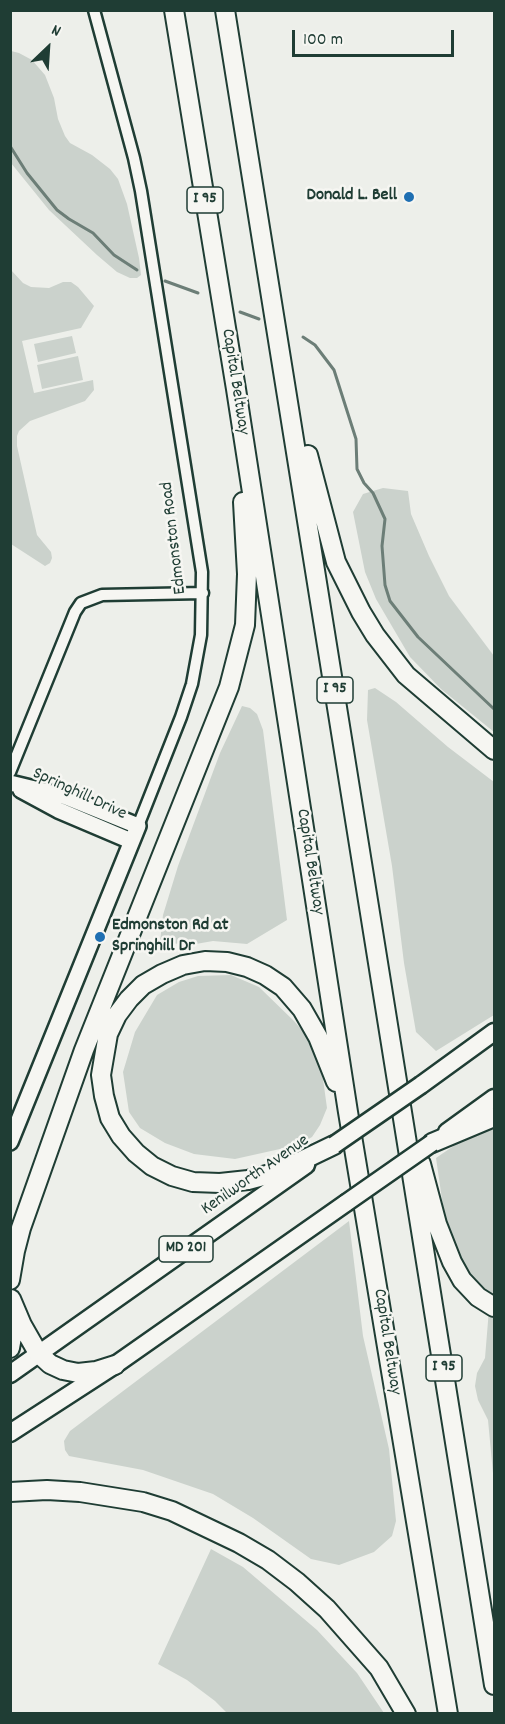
<!DOCTYPE html>
<html>
<head>
<meta charset="utf-8">
<style>
	body { margin:0 }
	#map { position:relative; width:505px; height:1724px; overflow:hidden; background:#edefea; font-family:Dekko,sans-serif }
	canvas { display:block }
	.frame { position:absolute; inset:0; border:12px solid #1f3d34; pointer-events:none }
	.north { position:absolute; left:18px; top:18px; width:60px; height:60px; -webkit-text-stroke:4px #f6f6f2; paint-order:stroke; rotate:25deg; font-size:16px; font-weight:700; line-height:24px; text-align:center; color:#1f3d34 }
	.north::after { content:''; display:block; margin:auto; width:21px; height:27px; background:#1f3d34; clip-path:polygon(50% 0,100% 100%,50% 72%,0 100%) }
	.scale { position:absolute; left:292px; top:30px; width:162px; height:27px; box-sizing:border-box; border:3px solid #1f3d34; border-top:0; padding-left:8px; font-size:18px; line-height:21px; white-space:nowrap; color:#1f3d34; -webkit-text-stroke:4px #f6f6f2; paint-order:stroke }
</style>
</head>
<body>
<div id="map">
<canvas width="505" height="1724"></canvas>
<div class="frame"></div>
<div class="north">N</div>
<div class="scale">100 m</div>
</div>
<script>
const c = document.querySelector('canvas').getContext('2d');
c.lineJoin = 'round';
function paint(path, color) {
  c.fillStyle = color;
  c.fill(path, 'evenodd');
}
function toPath(rows) {
  const path = new Path2D();
  for (const r of rows) {
    path.moveTo(r[0], r[1]);
    for (let i = 2; i < r.length; i += 2) path.lineTo(r[i], r[i + 1]);
  }
  return path;
}
function strokePath(path, color, width, dash) {
  c.strokeStyle = color;
  c.lineWidth = width;
  c.lineCap = dash ? 'butt' : 'round';
  c.setLineDash(dash || []);
  c.stroke(path);
}
function drawText(font, color, halo, rows, align = 'center') {
  c.font = font + ' Dekko,sans-serif';
  c.lineWidth = 5;
  c.setLineDash([]);
  c.textBaseline = 'middle';
  c.strokeStyle = halo;
  c.fillStyle = color;
  for (const [text, x, y, turn = 0] of rows) {
    c.save();
    c.translate(x, y);
    c.rotate((+turn || 0) * Math.PI / 180);
    c.textAlign = isNaN(turn) ? turn : align;
    if (halo) c.strokeText(text, 0, 0);
    c.fillText(text, 0, 0);
    c.restore();
  }
}
const green = toPath([
	[11,51,19,53,32,60,45,75,54,98,58,119,65,136,70,143,92,155,110,169,118,179,127,204,139,258,141,275,137,278,130,278,117,272,97,255,49,210,11,163],
	[11,270,23,283,31,287,49,288,63,282,71,282,78,287,94,306,81,328,22,341,34,393,93,380,94,390,85,401,30,421,19,431,17,436,17,446,37,535,51,552,52,558,50,563,45,566,11,544],
	[72,336,76,353,38,362,34,344],
	[78,356,83,380,42,389,37,365],
	[383,488,408,491,411,514,429,556,449,596,494,656,494,732,441,689,410,657,376,599,365,572,353,512,363,494],
	[375,688,396,702,448,747,494,782,494,1015,436,1051,416,1032,404,963,392,866,367,720,368,690],
	[242,706,250,708,257,714,263,730,287,920,247,944,213,941,190,945,160,942,163,915,178,866,220,753],
	[231,975,259,987,294,1021,312,1042,323,1079,327,1108,320,1125,312,1137,298,1145,235,1159,194,1154,165,1143,140,1128,129,1112,123,1072,135,1032,157,995,179,982,198,976],
	[494,1125,494,1484,488,1420,478,1400,475,1386,477,1373,485,1358,490,1297,467,1271,446,1227,436,1158,471,1134],
	[349,1221,363,1336,389,1449,396,1521,392,1536,374,1552,339,1565,311,1559,253,1518,213,1494,143,1470,69,1456,65,1450,64,1441,70,1431],
	[211,1549,243,1567,317,1630,357,1673,384,1713,227,1713,215,1701,187,1680,158,1664]
]);
const stream = toPath([
	[10,146,27,173,57,210,69,219,93,233,114,255,137,270],
	[165,281,198,293],
	[240,312,259,319],
	[303,337,315,345,334,370,356,439,357,469,364,483,373,493,385,519,382,546,385,585,390,601,418,637,494,709]
]);
const street = toPath([
	[94,10,134,158,141,191,202,572,201,635,192,684,181,717,138,826],
	[10,772,75,612,81,603,102,595,203,593]
]);
const secondary = toPath([
	[10,783,64,796,138,826,10,1142],
	[21,790,58,810,131,841]
]);
const primary = toPath([
	[421,1085,494,1032],
	[447,1132,494,1098],
	[10,1374,306,1165],
	[10,1433,115,1365,346,1203]
]);
const highway = toPath([
	[174,10,236,389,348,1112,448,1714],
	[225,10,494,1685],
	[308,455,336,562,361,612,375,635,406,675,494,750],
	[432,1143,494,1117],
	[334,1145,278,1172,248,1180,220,1183,193,1182,172,1176,152,1166,136,1153,121,1136,110,1118,104,1096,101,1075,108,1034,117,1015,129,999,143,985,162,974,183,965,205,961,227,962,247,967,265,975,283,987,302,1009,318,1037,336,1082],
	[421,1164,437,1224,452,1262,462,1280,478,1297,494,1307],
	[10,1280,15,1251,21,1228,84,1050,229,687,245,625,247,574,243,502],
	[11,1299,22,1325,38,1353,50,1364,63,1370,78,1373,96,1371,115,1365],
	[10,1348,12,1337,12,1311],
	[10,1492,47,1490,80,1492,143,1502,172,1511,239,1543,268,1560,297,1582,327,1609,379,1668,406,1714]
]);
const primaryBridge = toPath([
	[334,1145,421,1085],
	[346,1203,432,1143]
]);
const markers = [
	[409,197,6,"#1f6fb2"],
	[100,937,6,"#1f6fb2"]
];
const shields = [
	[205,200,36],
	[335,690,36],
	[186,1249,54],
	[444,1368,36]
];
const shieldNames = [
	["I 95",205,200],
	["I 95",335,690],
	["MD 201",186,1249],
	["I 95",444,1368]
];
const poiNames = [
	["Donald L. Bell",397,197],
	["Edmonston Rd at",112,927,"left"],
	["Springhill Dr",112,948,"left"]
];
const streetNames = [
	["Capital Beltway",234,382,81],
	["Edmonston Road",175,538,-97],
	["Springhill Drive",79,795,25],
	["Capital Beltway",309,862,81],
	["Kenilworth Avenue",256,1176,-35],
	["Capital Beltway",386,1342,81]
];
paint(green, '#cbd2cc');
strokePath(stream, '#6c7e77', 3);
strokePath(street, '#1f3d34', 15);
strokePath(secondary, '#1f3d34', 20);
strokePath(primary, '#1f3d34', 21);
strokePath(highway, '#1f3d34', 22);
strokePath(street, '#f6f6f2', 10);
strokePath(secondary, '#f6f6f2', 15);
strokePath(primary, '#f6f6f2', 16);
strokePath(highway, '#f6f6f2', 18);
strokePath(primaryBridge, '#1f3d34', 21, []);
strokePath(primaryBridge, '#f6f6f2', 16);
for (const [x, y, r, color] of markers) {
  const dot = new Path2D();
  dot.arc(x, y, r, 0, 2 * Math.PI);
  c.fillStyle = color;
  c.fill(dot);
  strokePath(dot, '#f6f6f2', 2);
}
for (const [x, y, w] of shields) {
  const box = new Path2D();
  box.roundRect(x - w / 2, y - 13, w, 26, 4.5);
  c.fillStyle = '#f6f6f2';
  c.fill(box);
  strokePath(box, '#1f3d34', 1.5);
}
drawText('bold 16px', '#1f3d34', null, shieldNames);
drawText('bold 18px', '#1f3d34', '#f6f6f2', poiNames, 'right');
drawText('18px', '#1f3d34', '#f6f6f2', streetNames);
</script>
</body>
</html>
